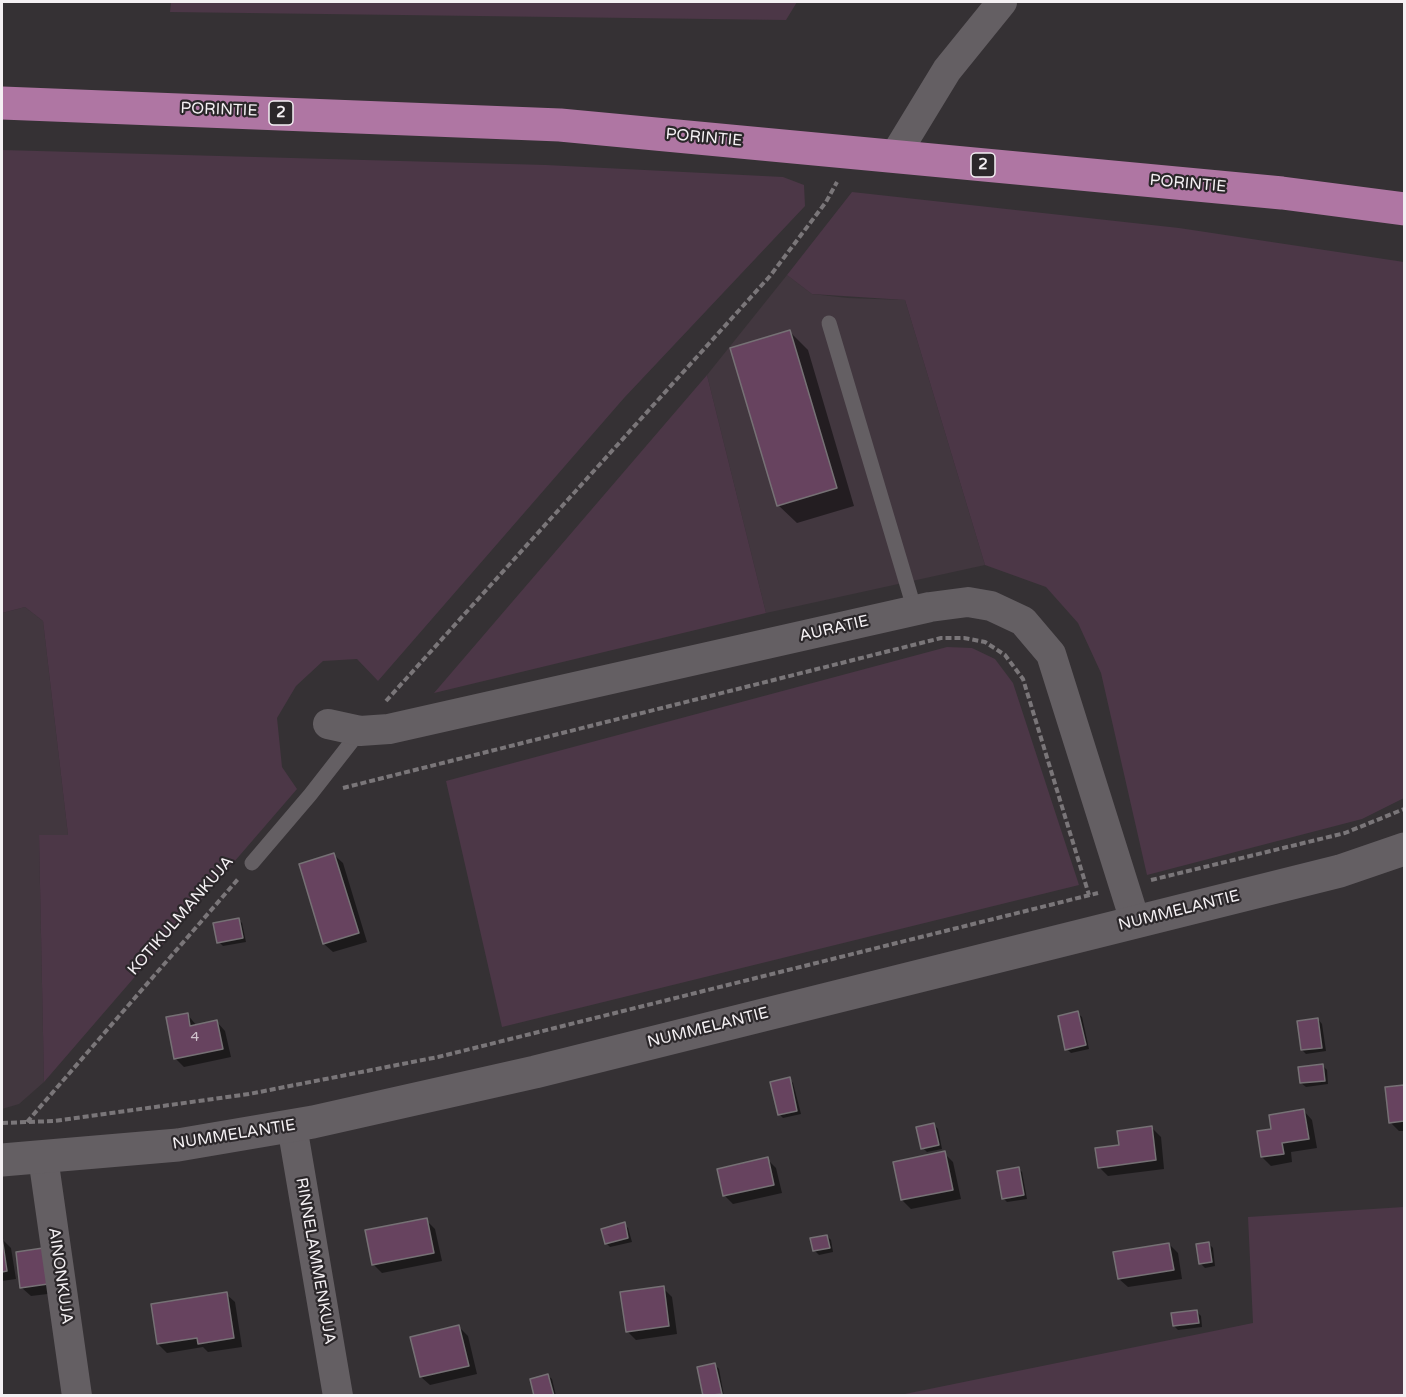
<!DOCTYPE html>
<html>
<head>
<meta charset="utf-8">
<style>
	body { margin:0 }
	#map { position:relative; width:1406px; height:1397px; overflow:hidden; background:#353134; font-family:"Varela Round",sans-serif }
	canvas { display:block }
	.frame { position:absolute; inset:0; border:3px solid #f4f0f3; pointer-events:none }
</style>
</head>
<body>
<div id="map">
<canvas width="1406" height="1397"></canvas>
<div class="frame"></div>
</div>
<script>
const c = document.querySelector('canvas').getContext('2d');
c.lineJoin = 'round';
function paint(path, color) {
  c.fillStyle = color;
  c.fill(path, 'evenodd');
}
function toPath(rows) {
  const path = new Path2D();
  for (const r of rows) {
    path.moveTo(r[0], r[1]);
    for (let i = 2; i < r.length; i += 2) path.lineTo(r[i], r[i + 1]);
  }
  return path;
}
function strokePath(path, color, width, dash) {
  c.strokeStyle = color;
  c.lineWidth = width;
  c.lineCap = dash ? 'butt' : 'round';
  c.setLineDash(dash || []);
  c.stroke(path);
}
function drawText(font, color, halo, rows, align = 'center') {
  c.font = font + ' "Varela Round",sans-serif';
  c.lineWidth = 4.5;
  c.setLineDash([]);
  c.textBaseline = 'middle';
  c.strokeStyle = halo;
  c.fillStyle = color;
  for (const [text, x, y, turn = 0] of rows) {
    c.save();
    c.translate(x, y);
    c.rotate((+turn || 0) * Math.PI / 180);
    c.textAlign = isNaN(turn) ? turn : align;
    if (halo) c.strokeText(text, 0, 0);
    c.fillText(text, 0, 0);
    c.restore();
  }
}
const built = toPath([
	[787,275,812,294,848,298,905,300,985,565,766,613,707,375],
	[25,607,43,621,68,835,39,836,44,1082,19,1104,2,1109,2,613]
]);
const green = toPath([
	[171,2,797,2,786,20,170,12],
	[2,150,546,165,783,177,804,185,805,206,624,398,378,681,357,659,323,661,296,686,277,718,282,767,297,789,44,1082,39,835,68,835,43,621,25,607,2,613],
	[852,192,1179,228,1404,262,1404,798,1362,819,1147,875,1101,673,1078,623,1046,587,985,565,905,300,812,294,787,275],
	[707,375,766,613,434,693],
	[947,647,972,648,995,659,1013,683,1079,885,502,1027,446,781],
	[1404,1207,1404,1395,900,1395,1253,1323,1248,1217]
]);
const shadow = toPath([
	[790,332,808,350,854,506,797,523,778,505],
	[334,855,343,863,367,942,333,952,324,944],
	[238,919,242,923,246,942,223,946,219,942],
	[1077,1013,1082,1017,1089,1049,1071,1053,1067,1049],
	[187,1014,197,1026,217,1022,225,1031,231,1057,184,1067,175,1058],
	[1318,1019,1322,1024,1326,1051,1306,1054,1302,1050],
	[1323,1066,1327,1070,1328,1084,1306,1087,1301,1083],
	[789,1079,793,1083,801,1114,783,1118,779,1114],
	[1404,1086,1404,1131,1399,1131,1390,1122,1387,1088],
	[1304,1111,1312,1120,1317,1148,1291,1152,1292,1162,1271,1166,1262,1157,1273,1130],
	[934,1125,938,1129,942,1149,927,1152,923,1148],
	[1152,1128,1161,1137,1164,1169,1108,1176,1099,1167,1121,1146],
	[944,1153,953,1162,961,1199,911,1209,902,1200],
	[767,1159,776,1168,782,1193,733,1204,724,1195],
	[1018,1168,1022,1172,1027,1199,1007,1202,1003,1198],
	[426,1220,435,1229,442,1261,382,1273,373,1264],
	[624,1224,628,1228,632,1242,610,1247,606,1243],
	[827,1236,831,1240,833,1252,819,1255,815,1251],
	[2,1239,11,1248,16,1279,2,1281],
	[1169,1244,1178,1253,1182,1279,1128,1287,1119,1279],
	[1209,1244,1213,1248,1215,1266,1205,1268,1201,1264,1198,1246],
	[17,1253,56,1293,31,1296,22,1288],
	[663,1288,672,1297,677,1334,636,1340,627,1331],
	[226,1294,235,1302,242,1347,208,1352,203,1347,167,1353,158,1344],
	[1197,1312,1201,1316,1202,1327,1178,1330,1174,1326],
	[459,1327,468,1336,477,1374,430,1385,421,1377],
	[715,1365,719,1369,724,1396,705,1396],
	[547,1375,552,1379,556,1396,536,1396]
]);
const building = toPath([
	[790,330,837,488,777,506,730,348,790,330],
	[334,853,359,933,323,944,299,864,334,853],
	[239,918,243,938,217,943,213,923,239,918],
	[1078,1011,1086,1045,1065,1050,1058,1016,1078,1011],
	[188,1013,190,1026,217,1020,223,1049,174,1059,166,1017,188,1013],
	[1318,1018,1322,1048,1301,1050,1297,1021,1318,1018],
	[1323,1064,1325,1081,1300,1083,1298,1067,1323,1064],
	[790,1077,797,1111,778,1115,770,1082,790,1077],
	[1404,1085,1404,1121,1389,1123,1385,1087,1404,1085],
	[1304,1109,1309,1139,1282,1143,1284,1154,1261,1157,1257,1131,1271,1129,1269,1115,1304,1109],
	[934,1123,939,1145,921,1149,916,1127,934,1123],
	[1152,1126,1156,1160,1098,1168,1095,1148,1119,1145,1117,1131,1152,1126],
	[945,1151,953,1190,901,1200,893,1162,945,1151],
	[768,1157,774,1185,723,1196,717,1169,768,1157],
	[1019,1167,1024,1195,1002,1199,997,1171,1019,1167],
	[427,1218,434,1253,372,1265,365,1230,427,1218],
	[625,1222,628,1238,605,1244,601,1229,625,1222],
	[827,1235,830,1248,813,1251,810,1238,827,1235],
	[2,1237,7,1271,2,1272,2,1237],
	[1209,1242,1212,1262,1199,1264,1196,1244,1209,1242],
	[1169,1243,1174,1270,1118,1279,1113,1252,1169,1243],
	[43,1248,48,1284,20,1288,16,1252,43,1248],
	[664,1286,669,1326,626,1332,620,1292,664,1286],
	[227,1292,234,1338,198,1344,197,1338,157,1344,151,1304,227,1292],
	[1197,1310,1199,1323,1173,1326,1171,1313,1197,1310],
	[459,1325,469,1366,420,1377,410,1337,459,1325],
	[715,1363,722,1394,703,1396,697,1367,715,1363],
	[548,1374,554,1396,534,1396,530,1379,548,1374]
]);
const path = toPath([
	[386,701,770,276,826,202,837,182],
	[343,788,941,638,964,638,985,642,1005,655,1023,679,1089,895],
	[1151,880,1345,833,1404,809],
	[27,1122,239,878],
	[2,1123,54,1121,249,1094,438,1057,1098,893]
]);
const lane = toPath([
	[829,323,915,611],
	[252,863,310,795,360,731]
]);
const street = toPath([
	[894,157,947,70,1002,2],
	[328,724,360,731,389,729,930,607,968,602,991,606,1023,621,1051,654,1135,921],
	[292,1126,338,1396],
	[43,1157,77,1396]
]);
const secondary = toPath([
	[2,1160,178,1145,313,1122,535,1072,1340,871,1404,849]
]);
const highway = toPath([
	[2,103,560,125,1282,193,1404,209]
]);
const numberNames = [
	["4",195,1037]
];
const shields = [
	[281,113,24],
	[983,165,24]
];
const shieldNames = [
	["2",281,113],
	["2",983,165]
];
const streetNames = [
	["PORINTIE",219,110,2],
	["PORINTIE",704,138,5],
	["PORINTIE",1188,184,5],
	["AURATIE",834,629,-13],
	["NUMMELANTIE",1179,911,-14],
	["KOTIKULMANKUJA",181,916,-49],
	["NUMMELANTIE",708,1028,-14],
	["NUMMELANTIE",234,1135,-9],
	["RINNELAMMENKUJA",315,1261,80],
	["AINONKUJA",60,1276,82]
];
paint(built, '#42373f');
paint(green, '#4c3747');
paint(shadow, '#0007');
paint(building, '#67435f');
strokePath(building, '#767175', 1.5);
strokePath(path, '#7a7679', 4, [6, 3]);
strokePath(lane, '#645f63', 15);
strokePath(street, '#645f63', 30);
strokePath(secondary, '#645f63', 33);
strokePath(highway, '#af76a3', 33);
drawText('14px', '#d1c5ce', null, numberNames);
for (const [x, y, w] of shields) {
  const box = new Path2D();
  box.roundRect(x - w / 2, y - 12, w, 24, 4.5);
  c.fillStyle = '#2b272a';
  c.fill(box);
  strokePath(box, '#f4f0f3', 1.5);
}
drawText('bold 15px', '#f4f0f3', null, shieldNames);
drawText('16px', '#f4f0f3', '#2b272a', streetNames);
</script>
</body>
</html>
